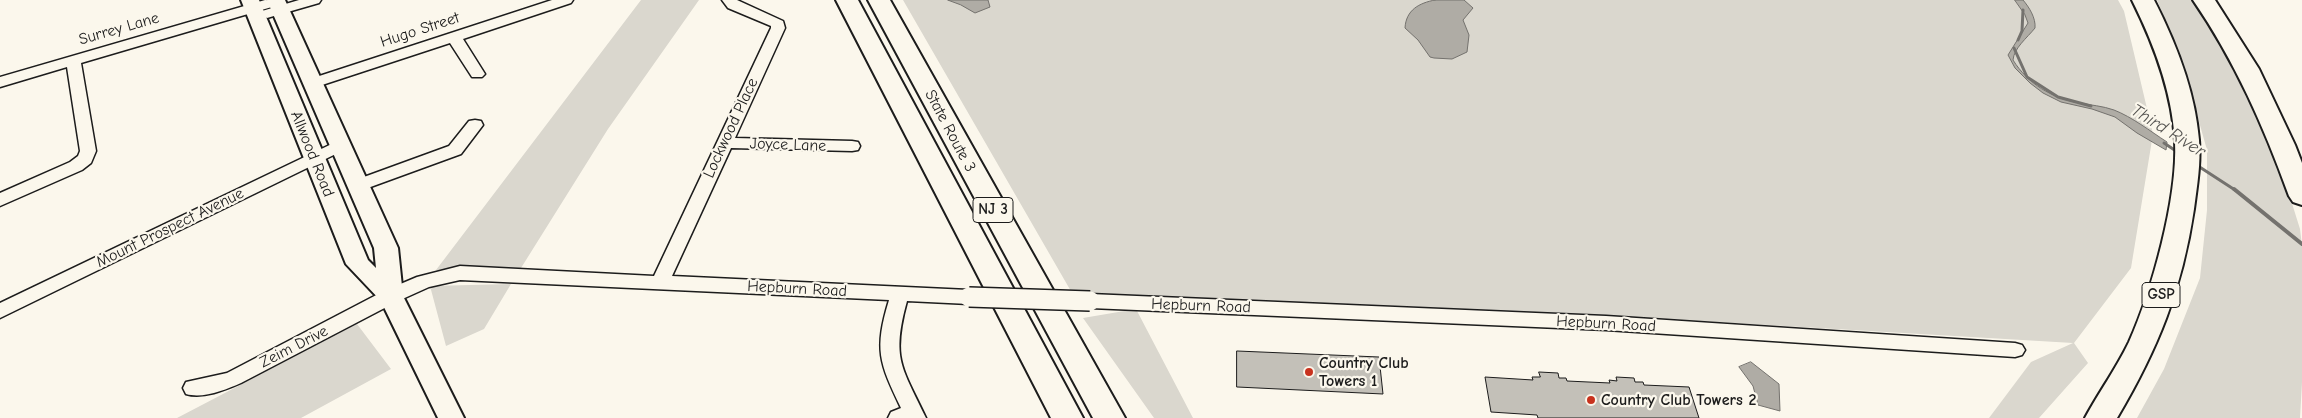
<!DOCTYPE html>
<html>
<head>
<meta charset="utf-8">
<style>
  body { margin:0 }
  canvas { display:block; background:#fbf7ec }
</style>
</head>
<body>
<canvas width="2302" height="418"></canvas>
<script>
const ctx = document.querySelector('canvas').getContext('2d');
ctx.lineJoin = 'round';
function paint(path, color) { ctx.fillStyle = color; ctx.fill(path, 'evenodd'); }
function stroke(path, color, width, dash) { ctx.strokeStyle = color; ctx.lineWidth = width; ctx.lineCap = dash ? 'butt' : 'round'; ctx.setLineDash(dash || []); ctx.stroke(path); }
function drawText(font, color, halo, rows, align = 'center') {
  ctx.font = font + ' "Comic Neue",sans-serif'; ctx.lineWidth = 4.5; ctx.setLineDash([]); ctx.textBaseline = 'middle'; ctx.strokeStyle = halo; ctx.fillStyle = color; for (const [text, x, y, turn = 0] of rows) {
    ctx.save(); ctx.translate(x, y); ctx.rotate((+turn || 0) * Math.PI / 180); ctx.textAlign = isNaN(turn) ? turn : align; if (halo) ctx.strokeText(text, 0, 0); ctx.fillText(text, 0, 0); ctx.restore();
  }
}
const green = new Path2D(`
  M641,0H699L608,129L521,268L436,270Z
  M903,0H2118L2124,11L2153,134L2131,268L2074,343L2088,363L2039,418H1989L2031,362L2073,343L1598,315L1072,293Z
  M2157,0H2194L2207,18L2270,133L2300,229L2302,246V382L2300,418H2137L2164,369L2200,278L2207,210V150L2183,65Z
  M511,284L484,329L446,346L430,286Z
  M1136,309L1193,418H1154L1083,318Z
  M357,324L391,369L301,418H177Z`);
const water = new Path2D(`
  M948,0H988L990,7L975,13L961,5Z
  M1435,0H1464L1473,8L1463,20L1469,35L1467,52L1452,59L1434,58L1430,57L1418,40L1405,28C1406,10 1419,3 1435,0Z
  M2015,0H2023C2029,7 2036,18 2035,28C2027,38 2014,48 2013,60C2028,84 2052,98 2079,103C2090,105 2103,106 2114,110C2132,117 2150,131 2167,142L2166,150L2137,133L2115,117L2092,109L2061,102L2043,93L2030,83L2015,68L2008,55L2028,23L2025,15Z
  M1751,362L1779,384L1780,411L1758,405L1753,386L1739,367Z`);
const streamFar1 = new Path2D(`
  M2018,40L2022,31L2023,10
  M2014,48L2027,77L2058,97L2091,106
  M2164,143L2179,153
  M2195,164L2235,190`);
const stream = new Path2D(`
  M2234,189L2302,244`);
const building = new Path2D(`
  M1237,351L1379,357L1383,394L1237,387Z
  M1539,372L1558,373L1559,378H1566L1567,381L1610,383L1609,380L1617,381L1616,377L1634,378L1635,382H1643L1644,385L1689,387L1699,418H1538L1537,415L1491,412L1485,377L1533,380L1532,377H1540Z`);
const minor = new Path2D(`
  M265,0L284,1L282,4L81,63L96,151L91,163L82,170L0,206V193L70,162L78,156L80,151L67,67L0,87V77Z
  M299,0H321L319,3L267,18L260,14L262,11Z
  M552,0H573L571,3L463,39L485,74L482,77H472L450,43L319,86H307L305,83L307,80Z
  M722,0H737L783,21L785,28L735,138L852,141L858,142L860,146L858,150L852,151L731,148L672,276L969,290L976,292L978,297L976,302L969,304L907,301C891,359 902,367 926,418H888L891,412L901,408C879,362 874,350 889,300L460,280L429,287L398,301L241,383C225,390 203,399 186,394L183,388L186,382L227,373L384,291L417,277L460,266L654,276L771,28V26L728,8Z
  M475,120L481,121L483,125L461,154L365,189L359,191L353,189L350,185L353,181L449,146L469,121Z
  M340,140L346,141L348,145L346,149L0,318V303Z
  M1090,294L1606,316L2015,343L2022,345L2025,350L2022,355L2015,357L1606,330L1090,308L1083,306L1081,301L1083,296Z`);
const major = new Path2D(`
  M241,0H259L368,260L376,268L374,248L267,0H285L398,248L403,296L464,418H438L381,301L346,264Z`);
const highway = new Path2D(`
  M836,0H858L1083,418H1051Z
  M868,0H890L1125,418H1093Z
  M2132,0H2154C2176,43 2195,91 2199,140C2201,163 2197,186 2194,209C2182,289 2158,349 2117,418H2085C2099,392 2116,369 2129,342C2152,291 2178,197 2175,141C2172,91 2154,44 2132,0Z
  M2193,0H2215L2259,69L2295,145L2302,163V205L2293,202L2289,196C2264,127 2235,61 2193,0Z`);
const minorBridge = new Path2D(`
  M969,297L1090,301`);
const markers = [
  [1309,372,5,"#c8321e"],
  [1591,400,5,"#c8321e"]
];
const shields = [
  [993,210,40],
  [2161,295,38]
];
const shieldNames = [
  ["NJ 3",993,210],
  ["GSP",2161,295]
];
const streetNames = [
  ["Surrey Lane",119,29,-16],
  ["Hugo Street",420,30,-18],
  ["Lockwood Place",731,128,-65],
  ["State Route 3",950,131,62],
  ["Joyce Lane",788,145,2],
  ["Allwood Road",312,154,68],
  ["Mount Prospect Avenue",170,228,-26],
  ["Hepburn Road",797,289,3],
  ["Hepburn Road",1201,306,2],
  ["Hepburn Road",1606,324,3],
  ["Zeim Drive",294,347,-27]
];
const poiNames = [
  ["Country Club",1319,363],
  ["Towers 1",1319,381],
  ["Country Club Towers 2",1601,400]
];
const waterNames = [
  ["Third River",2168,131,32]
];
paint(green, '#dad7ce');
paint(water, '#afaca5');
stroke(water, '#74726e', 1);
stroke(streamFar1, '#74726e', 3);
stroke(stream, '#74726e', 4);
paint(building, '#c3c0b8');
stroke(building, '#1c1c1c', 1);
stroke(minor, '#1c1c1c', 3);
stroke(major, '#1c1c1c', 4);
stroke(highway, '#1c1c1c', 4);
paint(minor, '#fbf7ec');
paint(major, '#fbf7ec');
paint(highway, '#fbf7ec');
stroke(minorBridge, '#1c1c1c', 22, []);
stroke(minorBridge, '#fbf7ec', 19);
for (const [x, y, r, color] of markers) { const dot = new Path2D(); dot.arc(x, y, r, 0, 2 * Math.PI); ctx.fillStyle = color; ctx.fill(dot); stroke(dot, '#fbf7ec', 2); }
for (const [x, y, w] of shields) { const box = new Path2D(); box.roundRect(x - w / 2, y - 12.5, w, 25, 4); ctx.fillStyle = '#fbf7ec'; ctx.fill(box); stroke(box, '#1c1c1c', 1); }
drawText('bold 15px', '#1c1c1c', null, shieldNames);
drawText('16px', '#1c1c1c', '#fbf7ec', streetNames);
drawText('bold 16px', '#1c1c1c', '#fbf7ec', poiNames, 'left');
drawText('italic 18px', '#575653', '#fbf7ec', waterNames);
</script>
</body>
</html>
